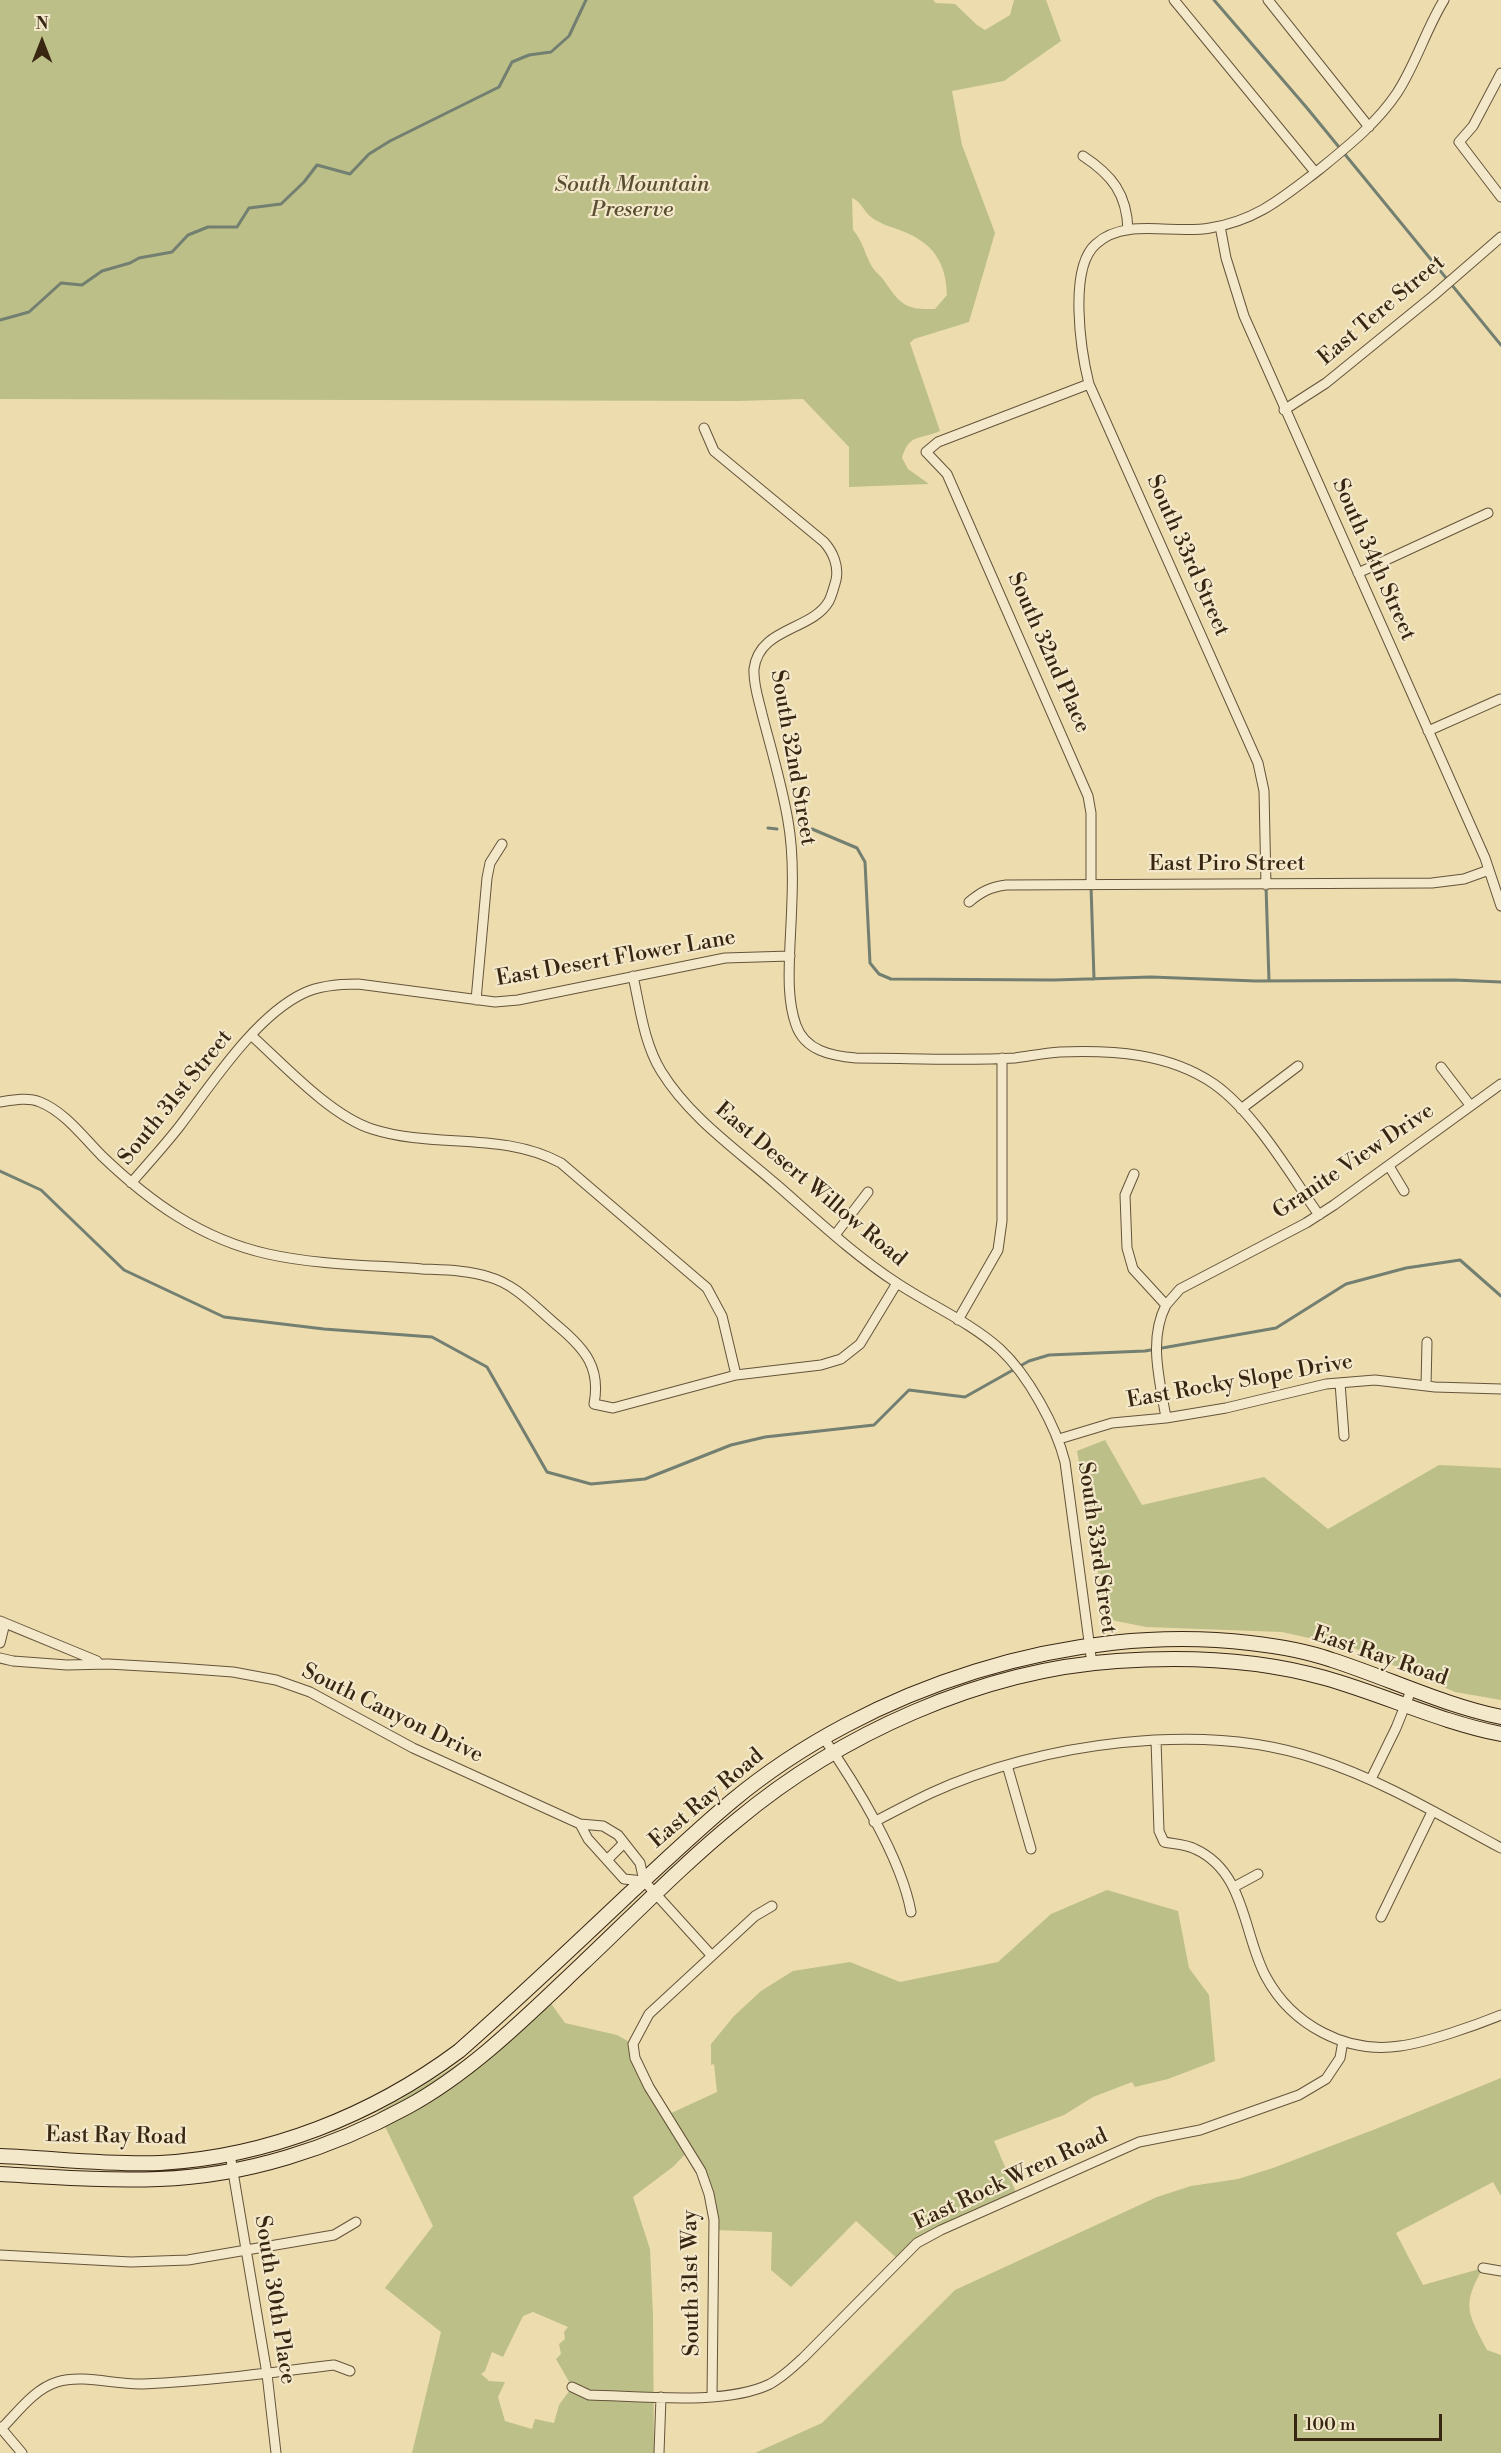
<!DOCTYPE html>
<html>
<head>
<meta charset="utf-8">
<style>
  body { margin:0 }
  #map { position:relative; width:1501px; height:2453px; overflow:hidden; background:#eddcae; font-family:"Libre Bodoni",serif }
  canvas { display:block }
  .north { position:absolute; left:12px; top:12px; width:60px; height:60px; -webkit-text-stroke:4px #f3e8ca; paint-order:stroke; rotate:0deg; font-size:16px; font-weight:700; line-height:24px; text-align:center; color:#382613 }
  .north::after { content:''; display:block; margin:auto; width:21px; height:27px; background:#382613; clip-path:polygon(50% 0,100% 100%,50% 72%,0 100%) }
  .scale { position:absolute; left:1294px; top:2414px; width:148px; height:27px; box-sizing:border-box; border:3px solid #382613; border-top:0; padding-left:8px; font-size:18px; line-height:21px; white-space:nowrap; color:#382613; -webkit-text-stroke:4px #f3e8ca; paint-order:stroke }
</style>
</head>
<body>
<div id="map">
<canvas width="1501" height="2453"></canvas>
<div class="north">N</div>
<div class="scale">100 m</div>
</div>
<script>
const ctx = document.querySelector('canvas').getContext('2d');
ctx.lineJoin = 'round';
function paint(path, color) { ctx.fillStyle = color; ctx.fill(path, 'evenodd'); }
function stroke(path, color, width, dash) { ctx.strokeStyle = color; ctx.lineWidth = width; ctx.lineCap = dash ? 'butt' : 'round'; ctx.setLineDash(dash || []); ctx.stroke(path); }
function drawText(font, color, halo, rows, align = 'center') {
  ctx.font = font + ' "Libre Bodoni",serif'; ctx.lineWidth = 4.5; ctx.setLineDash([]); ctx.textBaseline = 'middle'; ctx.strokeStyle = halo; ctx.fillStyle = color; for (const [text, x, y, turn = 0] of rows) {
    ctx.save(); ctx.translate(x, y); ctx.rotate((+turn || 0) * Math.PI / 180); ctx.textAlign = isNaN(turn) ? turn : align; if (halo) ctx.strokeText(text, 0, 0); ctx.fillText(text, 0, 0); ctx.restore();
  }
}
const green = new Path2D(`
  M0,0H933L936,3L955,4L977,25L985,30L1010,15L1014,0H1046L1061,41L1004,81L952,91L962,145L995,233L969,322L914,339L910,343L940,431C920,440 909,433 902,458L908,469L929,484L849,487V447L803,399L737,401L0,399ZM852,198C861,201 864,212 871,217C880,224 892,227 902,231C933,243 946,262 947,295L935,309C906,310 901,305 885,282C881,275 873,271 870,263C864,251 862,240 853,230Z
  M1105,1440L1142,1505L1264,1477L1328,1529L1439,1465L1501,1468V1700L1455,1692L1354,1648L1282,1632L1146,1627L1106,1619L1077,1451Z
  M1107,1890L1178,1911L1189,1968L1209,1995L1215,2061L1168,2079L1135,2087L1132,2082L1093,2097L1064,2115L994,2141L1018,2197L941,2230L900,2261L856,2221L791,2287L771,2270L772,2232L714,2230L709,2194L688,2151L674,2166L633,2197L650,2249L653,2316L654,2453H412L441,2332L385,2288L433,2226L378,2112C438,2080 493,2039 550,2002L565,2023L617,2035L633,2044L667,2115L717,2092L714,2064L711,2065V2044L734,2016L761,1991L793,1971L850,1962L900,1982L998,1962L1051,1914ZM533,2312L568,2327L564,2332L565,2339L559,2344L561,2354L556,2359L572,2387L559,2405L554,2423L535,2419L532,2429L505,2421L498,2397L505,2382L489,2381L481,2374L485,2371L492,2352L503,2357L523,2316Z
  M1501,2078V2196L1493,2182L1396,2233L1423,2285L1483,2268C1461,2306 1468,2313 1487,2350L1501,2355V2453H755L822,2423L955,2290L1157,2197L1191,2186L1238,2179L1273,2168L1373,2130Z`);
const stream = new Path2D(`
  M1214,0L1307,108L1501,345
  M0,320L29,312L61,283L82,285L102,271L130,263L139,258L172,252L188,235L208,227H237L249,208L281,204L304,182L317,165L350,174L369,154L390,141L499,87L512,62L529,55L551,52L569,36L586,0
  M768,828L777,829
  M812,829L857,848L865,862L870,963L879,974L891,979L1054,980L1151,977L1256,981L1454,980L1501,982
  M1091,886L1094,979
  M1266,886L1269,981
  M0,1171L41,1190L124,1270L224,1317L324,1329L432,1337L487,1367L547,1472L591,1484L645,1479L731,1445L765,1437L874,1425L909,1390L965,1397L1029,1361L1049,1355L1145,1351L1276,1328L1346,1284L1406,1268L1460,1260L1501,1296`);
const minor = new Path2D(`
  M1174,0L1315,172
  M1268,0L1369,127
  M1501,73L1473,126L1459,142L1501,197
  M1083,156C1112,175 1127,194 1128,230
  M1220,226L1226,258L1244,316L1485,858L1501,906
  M1089,384L938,442L926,452L947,474L1088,796L1091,813V884
  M1284,410L1326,383L1433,296L1501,237
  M704,428L714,451L824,542C833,552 839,566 836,580C834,587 832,595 829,601C812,631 759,627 754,669C753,684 759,701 762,714C771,749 782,785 788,821C795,860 792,904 790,944C789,970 787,1000 796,1025C805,1051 832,1056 856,1058C908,1058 962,1061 1015,1058C1030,1056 1045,1053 1060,1052C1113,1050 1169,1053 1214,1084C1255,1113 1290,1174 1319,1215
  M1358,573L1488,513
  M1428,731L1500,699
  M1266,885L1264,791L1258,763L1089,384C1081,352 1068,268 1096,244C1125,217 1174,235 1210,228C1258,220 1283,197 1320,169C1348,146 1377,123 1397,93C1416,64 1426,29 1444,0
  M969,902C981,892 990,887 1006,885L1432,883L1464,879L1489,870
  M633,976C640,1008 644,1043 661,1071C690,1118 737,1150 777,1185C816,1219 854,1255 897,1283C930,1305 970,1322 1000,1349C1028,1375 1056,1426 1065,1462L1092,1664
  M476,1000L487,878L490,863L502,844
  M252,1036C284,1065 331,1116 372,1129C434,1149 502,1131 561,1163L707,1288L722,1316L736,1375
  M1441,1067L1470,1105
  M0,1102C13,1100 28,1097 40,1102C65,1112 84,1138 102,1156C150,1202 201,1239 268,1254C317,1265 371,1265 422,1269C444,1270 468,1270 489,1277C516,1284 538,1310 559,1327C585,1349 601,1368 594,1404L613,1408L736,1375L821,1365L841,1359L860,1344L897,1283
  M1241,1109L1298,1066
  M1389,1166L1404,1191
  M1134,1174L1125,1195L1127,1248L1133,1269L1166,1305C1148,1340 1160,1381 1166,1418
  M131,1183C147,1165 164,1146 179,1127C211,1085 255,1016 304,993C321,985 340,984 358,984L495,1002L518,1000L725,958L790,956
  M835,1235L868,1192
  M1166,1305L1180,1289L1306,1223L1334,1205L1501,1084
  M958,1320L998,1250L1002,1221V1058
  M1340,1383L1344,1436
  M1426,1386L1427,1342
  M1059,1439L1112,1423L1166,1418L1226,1408L1326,1384L1375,1380L1435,1387L1501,1389
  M0,1621L97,1661
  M0,1643L5,1623
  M0,1658L13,1661L67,1665L108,1664L178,1668L233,1672L276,1680L310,1692L413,1748L580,1824L603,1826L618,1835L640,1863L644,1881L712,1956
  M823,1737C855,1783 901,1857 911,1912
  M1156,1740L1159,1831L1164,1842C1174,1844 1186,1844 1195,1849C1246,1872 1243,1935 1266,1977C1292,2025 1346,2054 1400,2046C1428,2042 1474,2026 1501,2015
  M1007,1765L1031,1849
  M1371,1779L1396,1728L1412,1688
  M874,1822C893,1812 912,1802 931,1793C1039,1743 1203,1720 1317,1759C1382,1780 1441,1816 1501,1848
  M580,1824L588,1839L624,1879L644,1881
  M607,1860L624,1843
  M1234,1887L1258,1874
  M1381,1917L1432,1812
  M230,2154L267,2374L276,2453
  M0,2255L131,2262L188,2260L334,2235L356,2222
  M1483,2268L1501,2271
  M572,2387L589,2395C640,2396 725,2406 770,2384C783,2377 792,2368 803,2358L917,2243L941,2230L1139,2142L1200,2130L1299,2095L1326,2079L1340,2058L1343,2041
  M712,2397L714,2220L709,2194L701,2171L649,2087L635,2058L633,2044L649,2014L755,1916L772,1906
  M0,2427L22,2453
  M1,2429C17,2413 34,2389 57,2382C83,2374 116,2385 143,2384C207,2381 270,2373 334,2365L350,2371
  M659,2453L661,2397`);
const secondary = new Path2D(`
  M0,2156C53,2158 107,2165 160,2163C268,2157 373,2115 459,2051C517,2000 574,1946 630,1893C664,1862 697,1830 732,1801C869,1687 1072,1622 1250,1643C1277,1646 1306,1651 1332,1660C1388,1678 1443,1705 1501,1717
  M0,2174C53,2177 107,2181 159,2179C246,2176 332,2148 407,2107C473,2071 528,2015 582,1964C633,1916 682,1865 736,1821C840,1734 981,1670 1117,1661C1187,1656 1258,1659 1325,1678C1385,1695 1440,1722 1501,1734`);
const parkNames = [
  ["South Mountain",632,186],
  ["Preserve",632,211]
];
const streetNames = [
  ["East Tere Street",1382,311,-40],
  ["South 33rd Street",1187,556,66],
  ["South 34th Street",1373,560,66],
  ["South 32nd Place",1048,653,66],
  ["South 32nd Street",792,758,80],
  ["East Piro Street",1227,865],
  ["East Desert Flower Lane",616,959,-10],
  ["South 31st Street",176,1098,-51],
  ["Granite View Drive",1354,1162,-34],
  ["East Desert Willow Road",810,1185,40],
  ["East Rocky Slope Drive",1240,1382,-10],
  ["South 33rd Street",1096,1548,82],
  ["East Ray Road",1380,1657,19],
  ["South Canyon Drive",392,1714,26],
  ["East Ray Road",707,1799,-40],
  ["East Ray Road",116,2137,1],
  ["East Rock Wren Road",1011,2180,-25],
  ["South 31st Way",692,2283,-91],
  ["South 30th Place",274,2300,81]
];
paint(green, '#bcbf88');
stroke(stream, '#727f71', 3);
stroke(minor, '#65543a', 11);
stroke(secondary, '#382613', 16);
stroke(minor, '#f3e8ca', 9);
stroke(secondary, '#f3e8ca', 14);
drawText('italic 22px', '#594c30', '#f3e8ca', parkNames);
drawText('22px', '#382613', '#f3e8ca', streetNames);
</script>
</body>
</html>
